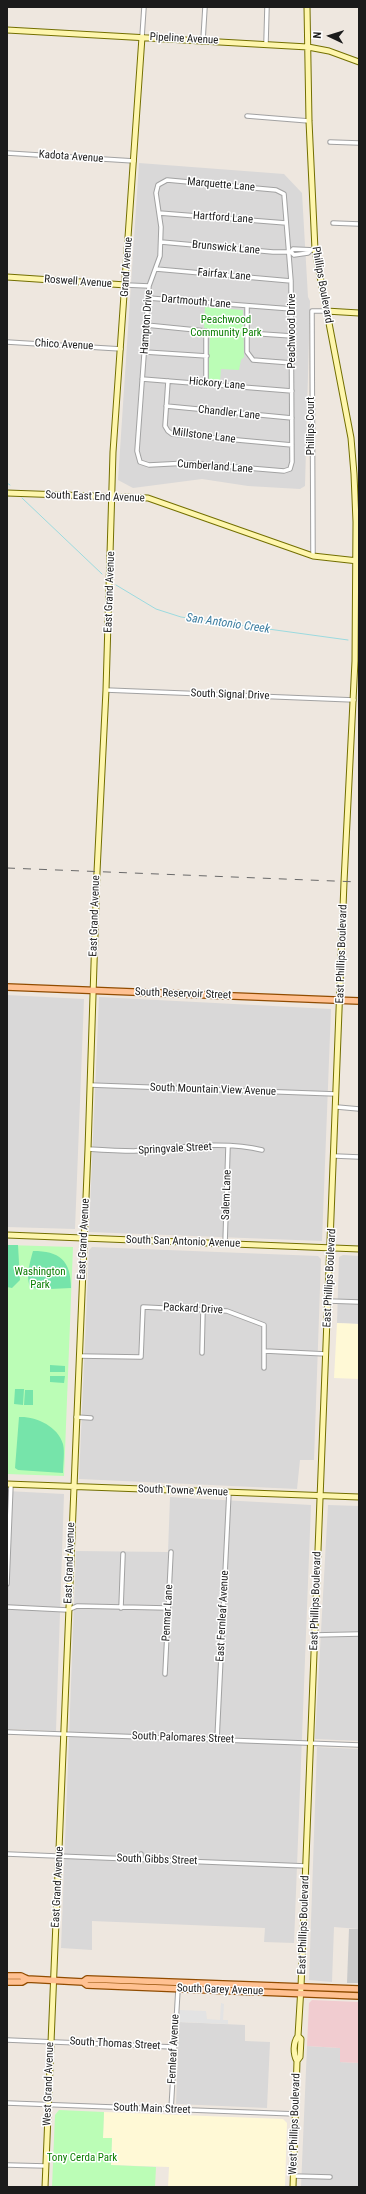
<!DOCTYPE html>
<html>
<head>
<meta charset="utf-8">
<style>
  body { margin:0 }
  #map { position:relative; width:366px; height:2194px; overflow:hidden; background:#eee7df; font-family:"Roboto Condensed",sans-serif }
  canvas { display:block }
  .frame { position:absolute; inset:0; border:8px solid #1b1b1b; pointer-events:none }
  .north { position:absolute; left:310px; top:16px; width:40px; height:40px; -webkit-text-stroke:3px #fff; paint-order:stroke; rotate:274deg; font-size:11px; font-weight:700; line-height:16px; text-align:center; color:#1b1b1b }
  .north::after { content:''; display:block; margin:auto; width:14px; height:18px; background:#1b1b1b; clip-path:polygon(50% 0,100% 100%,50% 72%,0 100%) }
</style>
</head>
<body>
<div id="map">
<canvas width="366" height="2194"></canvas>
<div class="frame"></div>
<div class="north">N</div>
</div>
<script>
const ctx = document.querySelector('canvas').getContext('2d');
ctx.lineJoin = 'round';
function paint(path, color) { ctx.fillStyle = color; ctx.fill(path, 'evenodd'); }
function stroke(path, color, width, dash) { ctx.strokeStyle = color; ctx.lineWidth = width; ctx.lineCap = dash ? 'butt' : 'round'; ctx.setLineDash(dash || []); ctx.stroke(path); }
function drawText(font, color, halo, rows, align = 'center') {
  ctx.font = font + ' "Roboto Condensed",sans-serif'; ctx.lineWidth = 3; ctx.setLineDash([]); ctx.textBaseline = 'middle'; ctx.strokeStyle = halo; ctx.fillStyle = color; for (const [text, x, y, turn = 0] of rows) {
    ctx.save(); ctx.translate(x, y); ctx.rotate((+turn || 0) * Math.PI / 180); ctx.textAlign = isNaN(turn) ? turn : align; if (halo) ctx.strokeText(text, 0, 0); ctx.fillText(text, 0, 0); ctx.restore();
  }
}
const residential = new Path2D(`
  M139,163L284,174L302,193L308,297L310,301L305,486L300,489L248,486L202,479L133,488L118,480Z
  M7,995L84,999L75,1229L7,1227Z
  M99,997L331,1009L322,1241L89,1232Z
  M92,1247L318,1256L321,1259L314,1460H300L297,1489L79,1479L89,1250Z
  M343,1255L359,1256V1324L337,1323L339,1257Z
  M7,1491L64,1494L56,1731L7,1729Z
  M170,1497L311,1505L294,1943L264,1942L265,1928L92,1921V1950L61,1948L76,1551L168,1552Z
  M328,1505L359,1506V1741L315,1739Z
  M317,1747L359,1749V1929L334,1927L332,1982L309,1980Z
  M179,2022L245,2025V2041L270,2042L267,2108L176,2104Z
  M307,2046L340,2048V2062L359,2063V2187H301Z`);
const commercial = new Path2D(`
  M312,2000L359,2002V2063L340,2062V2048L307,2046L309,2003Z`);
const education = new Path2D(`
  M337,1323L359,1324V1379L334,1378Z
  M104,2112L283,2119L287,2123L285,2187H168L169,2167L111,2165L112,2138H103Z`);
const religious = new Path2D(`
  M349,1929H359V1983H347Z`);
const park = new Path2D(`
  M205,307L243,310L244,357L241,360L239,370L221,369L220,381H208L210,334L204,328Z
  M7,1245L73,1247L64,1476L7,1474Z
  M59,2110L104,2112L103,2138H112L111,2165L156,2167L155,2187H52L55,2115Z`);
const pitch = new Path2D(`
  M7,1245H18L20,1280L12,1288L7,1287Z
  M33,1251C59,1251 71,1260 71,1288L50,1289L31,1288C25,1278 30,1262 33,1251Z
  M50,1365L65,1366V1372H50Z
  M50,1376H65L64,1383L50,1382Z
  M15,1389H24L23,1405L14,1404Z
  M25,1390H33V1405H24Z
  M19,1417C35,1416 58,1426 63,1444C65,1452 63,1464 63,1473L18,1470L15,1468Z`);
const parking = new Path2D(`
  M221,2003L224,2004L223,2020H228V2024L179,2022L180,2010L206,2011L207,2019L220,2020Z`);
const stream = new Path2D(`
  M7,483L10,485
  M22,498L102,574
  M116,585L156,609L181,617L348,640
  M358,641L359,642`);
const street = new Path2D(`
  M142,37L144,7
  M203,40L205,7
  M266,43L267,7
  M247,116L309,121
  M330,142L359,143
  M7,153L134,161
  M167,180L276,190L284,194L291,281L292,462L290,469L284,471L188,463L149,465L140,462L137,451L149,286L160,256L161,227L156,193L158,185Z
  M159,213L286,223
  M333,223L359,224
  M161,242L273,252H291L293,249L315,250
  M291,252L294,255L308,253L311,250
  M156,269L291,281
  M126,285L149,286
  M148,298L292,309
  M247,307V352L253,360L292,363
  M146,325L206,331V383
  M247,333L292,336
  M7,342L121,349
  M145,352L207,356
  M142,379L292,391
  M168,381L165,426L168,431L172,434L292,445
  M166,406L292,418
  M313,556L312,311H326
  M106,690L354,700
  M90,1085L336,1094
  M337,1107L359,1109
  M88,1149C103,1150 118,1151 134,1151C172,1148 225,1140 262,1150
  M335,1156L359,1157
  M225,1244L228,1147
  M328,1301L359,1302
  M265,1351L326,1354
  M202,1353L203,1310
  M79,1356L141,1357L143,1307L227,1311L264,1325V1368
  M76,1417L91,1418
  M7,1584L11,1484
  M7,1607L68,1610L77,1606L167,1608
  M121,1608L123,1554
  M315,1635L359,1634
  M165,1674L171,1552
  M7,1732L359,1745
  M217,1739L229,1492
  M7,1854L306,1866
  M141,1854V1860
  M7,2040L174,2047
  M7,2103L296,2114
  M171,2110L178,1989
  M7,2165L46,2166
  M293,2176L330,2177`);
const secondary = new Path2D(`
  M7,30L308,47L329,51L359,62
  M7,277L126,285
  M326,311L359,313
  M7,493L148,498L313,556L358,561
  M7,1235L359,1249
  M7,1484L359,1497
  M297,2061C293,2054 293,2043 298,2036L301,1987L344,882L355,661L356,522L354,474L351,438L315,250L309,121L307,7
  M45,2187L88,1149L97,872L106,690L113,452L142,37
  M293,2187L297,2061L300,2057L301,2039L298,2036`);
const primary = new Path2D(`
  M7,987L359,1001
  M7,1976H21L27,1979L83,1982L87,1985L359,1996
  M7,1982H22L27,1979
  M83,1982L87,1979L359,1989`);
const rail = new Path2D(`
  M7,868L359,882`);
const streetNames = [
  ["Pipeline Avenue",184,39,3],
  ["Kadota Avenue",71,157,4],
  ["Marquette Lane",221,185,5],
  ["Hartford Lane",223,218,4],
  ["Brunswick Lane",226,248,5],
  ["Grand Avenue",127,267,-86],
  ["Fairfax Lane",224,275,5],
  ["Roswell Avenue",78,282,4],
  ["Phillips Boulevard",322,285,80],
  ["Dartmouth Lane",196,302,5],
  ["Hampton Drive",147,322,-86],
  ["Peachwood Drive",292,331,-90],
  ["Chico Avenue",64,345,3],
  ["Hickory Lane",217,384,5],
  ["Chandler Lane",229,413,6],
  ["Phillips Court",311,426,-90],
  ["Millstone Lane",204,436,7],
  ["Cumberland Lane",215,467,4],
  ["South East End Avenue",95,497,2],
  ["East Grand Avenue",110,592,-88],
  ["South Signal Drive",230,695,2],
  ["East Grand Avenue",95,916,-88],
  ["East Phillips Boulevard",342,954,-88],
  ["South Reservoir Street",183,994,2],
  ["South Mountain View Avenue",213,1090,2],
  ["Springvale Street",175,1149,-3],
  ["Salem Lane",227,1195,-88],
  ["East Grand Avenue",84,1239,-87],
  ["South San Antonio Avenue",183,1242,2],
  ["East Phillips Boulevard",330,1278,-87],
  ["Packard Drive",193,1309,3],
  ["South Towne Avenue",183,1491,2],
  ["East Grand Avenue",70,1563,-88],
  ["East Phillips Boulevard",316,1601,-88],
  ["Penmar Lane",168,1613,-87],
  ["East Fernleaf Avenue",223,1616,-87],
  ["South Palomares Street",183,1738,2],
  ["South Gibbs Street",157,1860,2],
  ["East Grand Avenue",58,1887,-87],
  ["East Phillips Boulevard",304,1925,-88],
  ["South Garey Avenue",220,1990,2],
  ["South Thomas Street",115,2044,3],
  ["Fernleaf Avenue",174,2049,-87],
  ["West Grand Avenue",49,2084,-88],
  ["South Main Street",152,2109,2],
  ["West Phillips Boulevard",295,2124,-88]
];
const parkNames = [
  ["Peachwood",226,320],
  ["Community Park",226,333],
  ["Washington",40,1272],
  ["Park",40,1285],
  ["Tony Cerda Park",82,2158]
];
const waterNames = [
  ["San Antonio Creek",228,624,8]
];
paint(residential, '#d9d8d8');
paint(commercial, '#f1ccd0');
paint(education, '#fff9d6');
paint(religious, '#c9c9c9');
paint(park, '#bbfdb6');
paint(pitch, '#76e4aa');
paint(parking, '#e3e3e3');
stroke(stream, '#9bdadf', 1);
stroke(street, '#a2a2a2', 5.5);
stroke(secondary, '#736f00', 7);
stroke(primary, '#914c00', 8);
stroke(street, '#fff', 3.5);
stroke(secondary, '#fef6ad', 5);
stroke(primary, '#ffc192', 5.5);
stroke(rail, '#696969', 1, [8, 8]);
drawText('11px', '#1b1b1b', '#fff', streetNames);
drawText('11px', '#0b7e03', '#fff', parkNames);
drawText('italic 12px', '#3c7da0', '#fff', waterNames);
</script>
</body>
</html>
